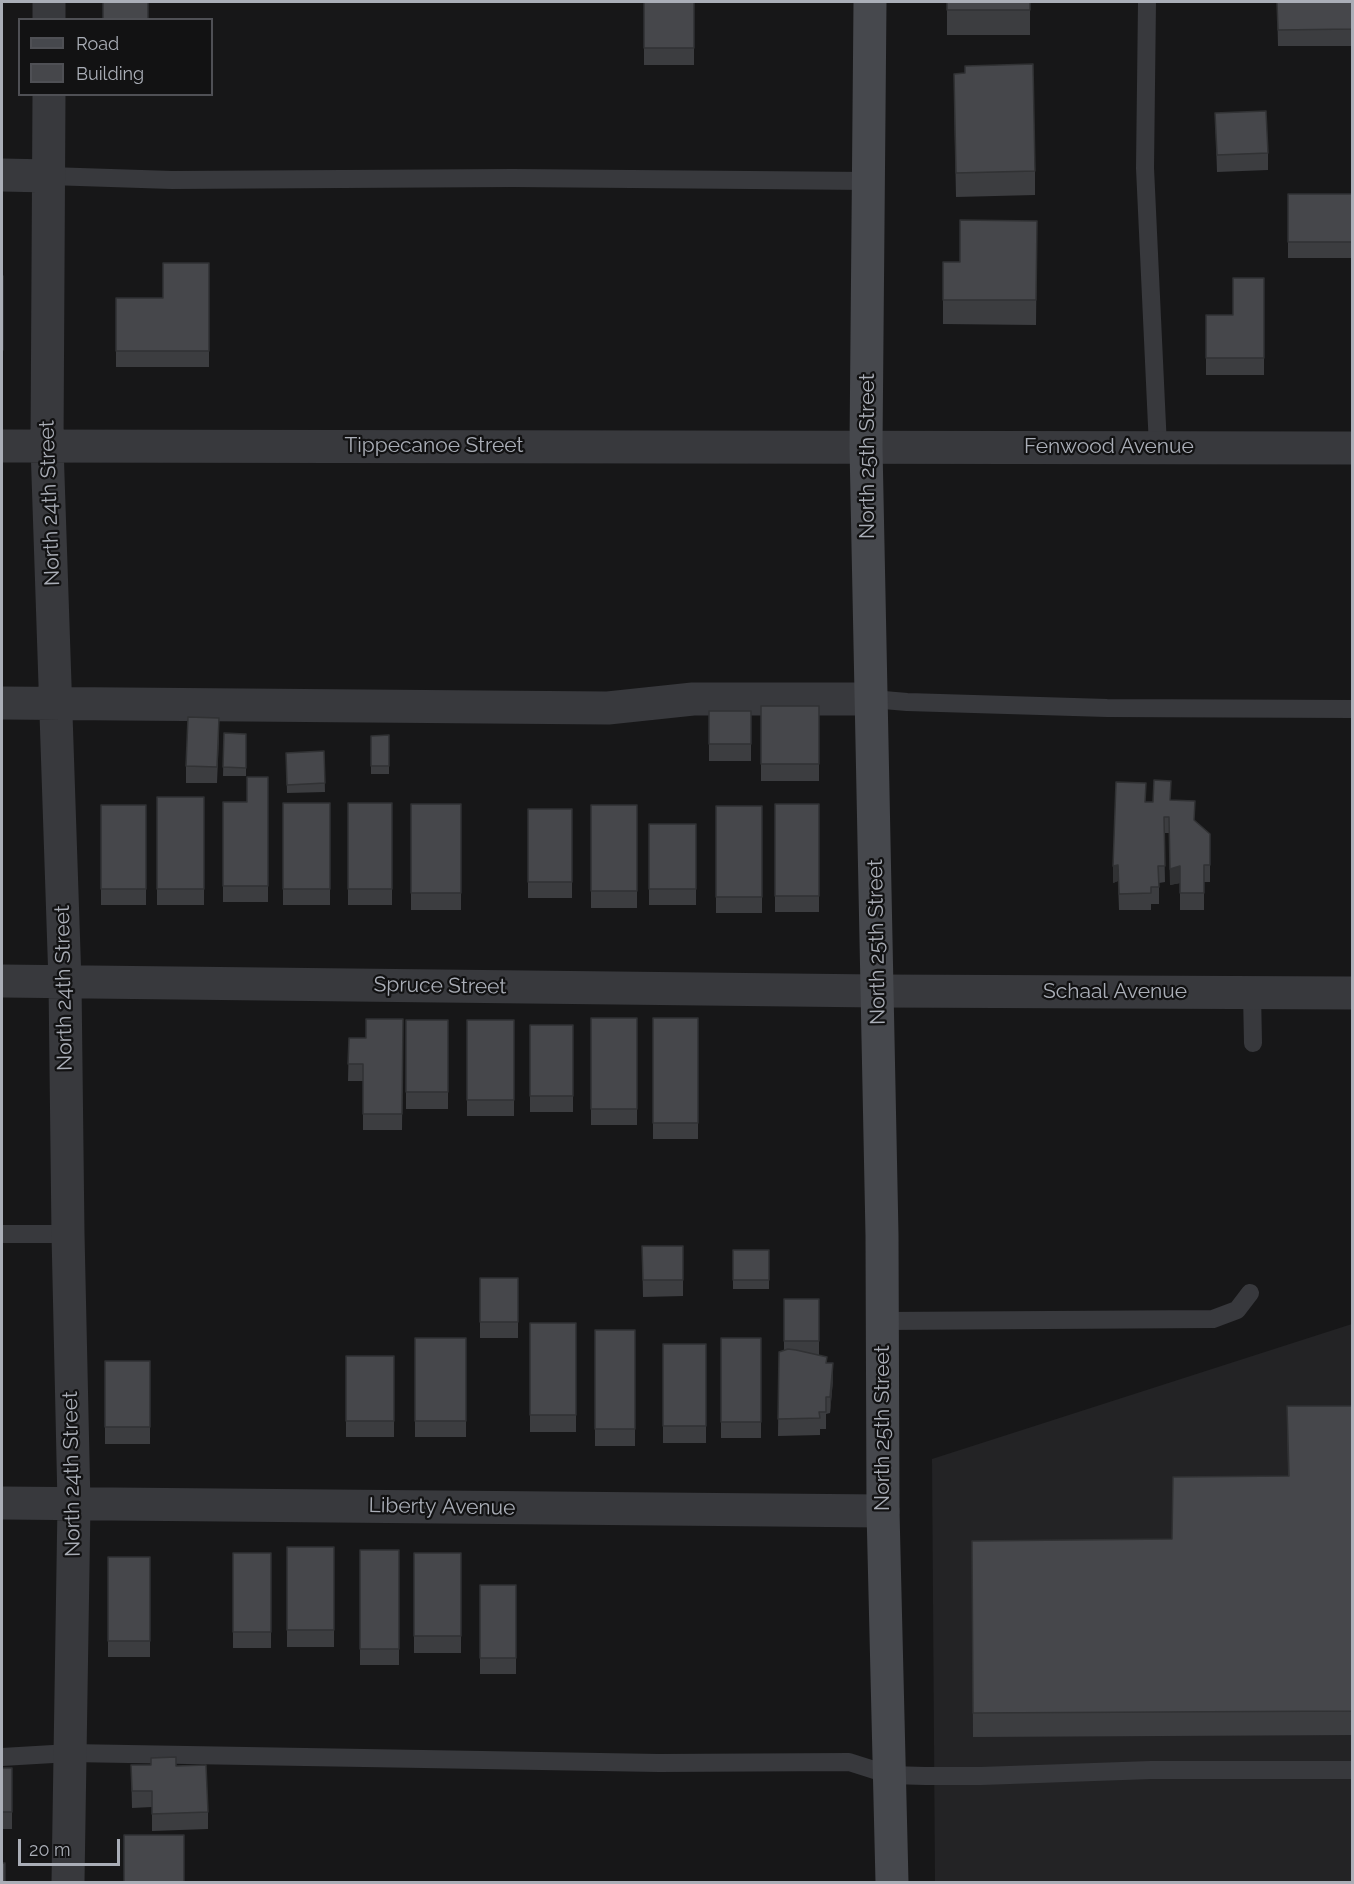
<!DOCTYPE html>
<html>
<head>
<meta charset="utf-8">
<style>
  body { margin:0 }
  #map { position:relative; width:1354px; height:1884px; overflow:hidden; background:#171718; font-family:Raleway,sans-serif }
  canvas { display:block }
  .frame { position:absolute; inset:0; border:3px solid #aaaeb7; pointer-events:none }
  .legend { position:absolute; left:18px; top:18px; width:195px; height:78px; box-sizing:border-box; background:#121213; border:2px solid #4f5055; margin:0; padding:8px 10px; list-style:none; font-size:18px; color:#aaaeb7 }
  .legend li { display:flex; align-items:center; gap:12px; height:30px }
  .legend b { width:30px; border:2px solid #4f5055 }
  .scale { position:absolute; left:18px; top:1839px; width:102px; height:27px; box-sizing:border-box; border:3px solid #aaaeb7; border-top:0; padding-left:8px; font-size:18px; line-height:21px; white-space:nowrap; color:#aaaeb7; -webkit-text-stroke:4px #121213; paint-order:stroke }
</style>
</head>
<body>
<div id="map">
<canvas width="1354" height="1884"></canvas>
<div class="frame"></div>
<ul class="legend">
<li><b style="height:8px;background:#46484d"></b>Road</li>
<li><b style="height:16px;background:#46474b"></b>Building</li>
</ul>
<div class="scale">20 m</div>
</div>
<script>
const ctx = document.querySelector('canvas').getContext('2d');
ctx.lineJoin = 'round';
function paint(path, color) { ctx.fillStyle = color; ctx.fill(path, 'evenodd'); }
function stroke(path, color, width, dash) { ctx.strokeStyle = color; ctx.lineWidth = width; ctx.lineCap = dash ? 'butt' : 'round'; ctx.setLineDash(dash || []); ctx.stroke(path); }
function drawText(font, color, halo, rows, align = 'center') {
  ctx.font = font + ' Raleway,sans-serif'; ctx.lineWidth = 4.5; ctx.setLineDash([]); ctx.textBaseline = 'middle'; ctx.strokeStyle = halo; ctx.fillStyle = color; for (const [text, x, y, turn = 0] of rows) {
    ctx.save(); ctx.translate(x, y); ctx.rotate((+turn || 0) * Math.PI / 180); ctx.textAlign = isNaN(turn) ? turn : align; if (halo) ctx.strokeText(text, 0, 0); ctx.fillText(text, 0, 0); ctx.restore();
  }
}
const built = new Path2D(`
  M1352,1324V1882H935L932,1459Z`);
const lane = new Path2D(`
  M1147,2L1145,168L1158,447
  M49,176L172,180L513,178L869,181
  M872,699L907,702L1107,708L1352,709
  M1252,993L1253,1043
  M2,1234H68
  M883,1321L1213,1319L1237,1310L1250,1293
  M2,1757L70,1753L659,1763L849,1762L890,1775L925,1776H981L1151,1770H1352`);
const street = new Path2D(`
  M49,20V2
  M49,94L47,446L65,982L68,1234L74,1504L68,1882
  M2,175L49,176
  M2,446L1352,448
  M2,703L608,708L693,699H872
  M2,981L878,991L1352,993
  M2,1503L883,1511`);
const secondary = new Path2D(`
  M870,2L866,447L882,1235L883,1511L892,1882`);
const wall = new Path2D(`
  M644,2H694V65H644Z
  M947,2H1030V35H947Z
  M1277,2H1353V46H1278Z
  M954,98L1035,171V195L956,197Z
  M1215,113L1268,153V170L1217,172Z
  M1288,194H1353V258H1288Z
  M1037,221L1036,325L943,324V262H960Z
  M209,263V367H116V298H163Z
  M2,276H3V366H2Z
  M1264,278V375H1206V315H1233Z
  M761,706H819V781H761Z
  M709,711H751V761H709Z
  M224,733L246,734V776H223Z
  M219,735L217,783H186V766Z
  M389,735V774H371V736Z
  M324,751L325,792L287,793L286,753Z
  M268,777V902H223V802H247Z
  M157,797H204V905H157Z
  M1170,800L1210,834V882H1204V910H1180V883L1170,885L1169,833H1164L1165,882L1159,883V904H1151V910H1119L1118,881L1113,883L1153,802Z
  M283,803H330V905H283Z
  M348,803H392V905H348Z
  M411,804H461V910H411Z
  M775,804H819V912H775Z
  M101,805H146V905H101Z
  M591,805H637V908H591Z
  M716,806H762V913H716Z
  M528,809H572V898H528Z
  M649,824H696V905H649Z
  M591,1018H637V1125H591Z
  M653,1018H698V1139H653Z
  M403,1019L402,1130H363V1081H348L349,1038H366Z
  M406,1020H448V1109H406Z
  M467,1020H514V1116H467Z
  M530,1025H573V1112H530Z
  M642,1246H683V1296L643,1297Z
  M733,1250H769V1289H733Z
  M480,1278H518V1338H480Z
  M784,1299H819V1355L827,1363L833,1380L830,1413L826,1414V1429H820V1435L778,1436L779,1352L784,1351Z
  M530,1323H576V1432H530Z
  M595,1330H635V1446H595Z
  M415,1338H466V1437H415Z
  M721,1338H761V1438H721Z
  M663,1344H706V1443H663Z
  M346,1356H394V1437H346Z
  M105,1361H150V1444H105Z
  M1287,1406H1353V1735L973,1737L972,1541L1172,1539L1288,1476Z
  M287,1547H334V1647H287Z
  M360,1550H399V1665H360Z
  M233,1553H271V1648H233Z
  M414,1553H461V1653H414Z
  M108,1557H150V1657H108Z
  M480,1585H516V1674H480Z
  M131,1765L176,1766L208,1812V1829L152,1831V1807L132,1808Z
  M2,1768H12V1829H2Z`);
const shadedWall = new Path2D(`
  M1118,865V881L1113,883V866Z
  M1180,866V883L1170,885V869Z
  M833,1363V1380L830,1413V1397Z`);
const building = new Path2D(`
  M103,2H148V20H103Z
  M644,2H694V48H644Z
  M947,2H1030V10H947Z
  M1277,2H1353V29L1278,30Z
  M1033,64L1035,171L956,173L954,74L965,73V66Z
  M1266,111L1268,153L1217,155L1215,113Z
  M1288,194H1353V242H1288Z
  M960,220L1037,221L1036,300H943V262H960Z
  M163,263H209V351H116V298H163Z
  M2,276H3V350H2Z
  M1233,278H1264V358H1206V315H1233Z
  M761,706H819V764H761Z
  M709,711H751V744H709Z
  M188,717L219,718L217,767L186,766Z
  M224,733L246,734V768L223,767Z
  M389,735V766H371V736Z
  M324,751L325,783L287,785L286,753Z
  M247,777H268V886H223V802H247Z
  M1154,780L1171,781L1170,800L1195,801L1194,820L1210,834V865H1204V893H1180V866L1170,869L1169,817H1164L1165,866H1158L1159,887H1151V893L1119,894L1118,865L1113,866L1116,782L1146,783L1145,802H1153Z
  M157,797H204V889H157Z
  M283,803H330V889H283Z
  M348,803H392V889H348Z
  M411,804H461V893H411Z
  M775,804H819V896H775Z
  M101,805H146V889H101Z
  M591,805H637V891H591Z
  M716,806H762V897H716Z
  M528,809H572V882H528Z
  M649,824H696V889H649Z
  M591,1018H637V1109H591Z
  M653,1018H698V1123H653Z
  M366,1019H403L402,1114H363V1064H348L349,1038H366Z
  M406,1020H448V1092H406Z
  M467,1020H514V1100H467Z
  M530,1025H573V1096H530Z
  M642,1246H683V1280H643Z
  M733,1250H769V1280H733Z
  M480,1278H518V1322H480Z
  M784,1299H819V1341H784Z
  M530,1323H576V1415H530Z
  M595,1330H635V1429H595Z
  M415,1338H466V1421H415Z
  M721,1338H761V1422H721Z
  M663,1344H706V1426H663Z
  M788,1349L796,1350L827,1357L826,1363H833L830,1397H826V1412H819L820,1418L778,1419L779,1352Z
  M346,1356H394V1421H346Z
  M105,1361H150V1427H105Z
  M1287,1406H1353V1711L973,1713L972,1541L1172,1539L1173,1477L1289,1476Z
  M287,1547H334V1630H287Z
  M360,1550H399V1649H360Z
  M233,1553H271V1632H233Z
  M414,1553H461V1636H414Z
  M108,1557H150V1641H108Z
  M480,1585H516V1658H480Z
  M176,1757V1766L206,1765L208,1812L152,1814V1791H132L131,1765H151V1758Z
  M2,1768H12V1812H2Z
  M124,1835H184V1882H124Z
  M2,1863H5V1882H2Z`);
const streetNames = [
  ["Tippecanoe Street",434,446],
  ["Fenwood Avenue",1109,447],
  ["North 25th Street",868,456,-90],
  ["North 24th Street",50,503,-92],
  ["North 25th Street",877,942,-91],
  ["Spruce Street",440,986,1],
  ["North 24th Street",64,988,-91],
  ["Schaal Avenue",1115,992],
  ["North 25th Street",883,1428,-90],
  ["North 24th Street",72,1474,-91],
  ["Liberty Avenue",442,1507,1]
];
paint(built, '#232325');
stroke(lane, '#38393d', 18);
stroke(street, '#38393d', 33);
stroke(secondary, '#46484d', 33);
paint(wall, '#3c3d40');
paint(shadedWall, '#313234');
paint(building, '#46474b');
stroke(building, '#313234', 1.5);
drawText('21px', '#aaaeb7', '#121213', streetNames);
</script>
</body>
</html>
